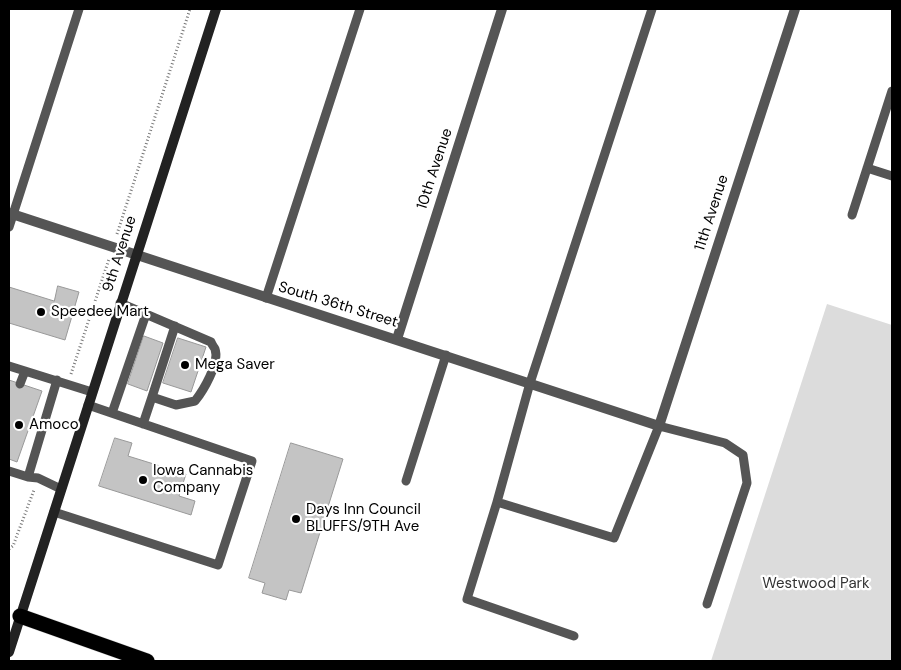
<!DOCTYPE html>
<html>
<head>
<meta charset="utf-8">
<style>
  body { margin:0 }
  #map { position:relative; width:901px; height:670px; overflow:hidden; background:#fff; font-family:"DM Sans",sans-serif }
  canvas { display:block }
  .frame { position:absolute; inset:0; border:10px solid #000; pointer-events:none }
</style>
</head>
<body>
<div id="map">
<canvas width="901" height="670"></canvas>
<div class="frame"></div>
</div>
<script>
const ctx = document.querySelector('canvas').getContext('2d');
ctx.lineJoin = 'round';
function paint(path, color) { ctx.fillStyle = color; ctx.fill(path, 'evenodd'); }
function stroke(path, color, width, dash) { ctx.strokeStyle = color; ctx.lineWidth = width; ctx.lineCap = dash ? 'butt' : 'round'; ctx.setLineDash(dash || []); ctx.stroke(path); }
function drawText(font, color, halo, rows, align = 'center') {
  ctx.font = font + ' "DM Sans",sans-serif'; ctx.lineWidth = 4.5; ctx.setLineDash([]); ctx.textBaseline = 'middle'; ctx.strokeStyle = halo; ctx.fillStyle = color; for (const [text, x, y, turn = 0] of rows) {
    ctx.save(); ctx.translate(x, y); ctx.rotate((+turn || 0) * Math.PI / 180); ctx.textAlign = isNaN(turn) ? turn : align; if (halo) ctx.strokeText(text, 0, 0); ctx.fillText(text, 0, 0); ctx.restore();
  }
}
const green = new Path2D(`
  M827,304L892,325V661H711Z`);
const building = new Path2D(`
  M58,286L79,292L65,340L9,323V287L54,301Z
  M144,336L163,343L147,391L128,384Z
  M178,338L206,347L191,392L163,383Z
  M9,380L42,391L17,462L9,459Z
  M115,438L132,443L128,456L186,474L179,496L195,501L191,515L99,486Z
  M291,443L343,459L301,593L289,590L286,600L262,593L265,583L249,578Z`);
const path = new Path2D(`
  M117,234L190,9
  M71,374L109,259
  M9,549L13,546L34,490`);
const lane = new Path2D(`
  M652,9L530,383L497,502L614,538L659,426L725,443L743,455L747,483L707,604
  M867,168L892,176
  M852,215L892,91
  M9,227L79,9
  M266,298L360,9
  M120,303L211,342C212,345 214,347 215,349C220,363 203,391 195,401L176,405L152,397L143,424
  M9,366L92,392
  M20,384L25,371
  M152,397L175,326
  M112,413L146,314
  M9,471L28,477L57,380
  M28,477L38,478L61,489
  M406,481L446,355
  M497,502L467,599L574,636
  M54,512L218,565L252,461L88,405`);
const street = new Path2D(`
  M9,213L659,426L795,9
  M397,339L502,9`);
const secondary = new Path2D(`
  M9,652L216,9`);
const highway = new Path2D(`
  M20,616L147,661`);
const markers = [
  [41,312,5,"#000"],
  [185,365,5,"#000"],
  [19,425,5,"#000"],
  [143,480,5,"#000"],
  [296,519,5,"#000"]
];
const streetNames = [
  ["10th Avenue",435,169,-72],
  ["11th Avenue",712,213,-72],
  ["9th Avenue",120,254,-72],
  ["South 36th Street",338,305,17]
];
const poiNames = [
  ["Speedee Mart",51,312],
  ["Mega Saver",195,365],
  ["Amoco",29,425],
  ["Iowa Cannabis",153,471],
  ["Company",153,488],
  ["Days Inn Council",306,510],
  ["BLUFFS/9TH Ave",306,527]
];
const parkNames = [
  ["Westwood Park",816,584]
];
paint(green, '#dcdcdc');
paint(building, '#c4c4c4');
stroke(building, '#999', 1);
stroke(highway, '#dbdbdb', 16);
stroke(path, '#777', 3, [1, 2.5]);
stroke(lane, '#555', 9);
stroke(street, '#555', 10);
stroke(secondary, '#222', 10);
stroke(highway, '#000', 15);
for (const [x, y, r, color] of markers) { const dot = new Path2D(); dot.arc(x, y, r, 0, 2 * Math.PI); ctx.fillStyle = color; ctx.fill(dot); stroke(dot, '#fff', 2); }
drawText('15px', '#000', '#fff', streetNames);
drawText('15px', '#000', '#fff', poiNames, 'left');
drawText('15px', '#333', '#fff', parkNames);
</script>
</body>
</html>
